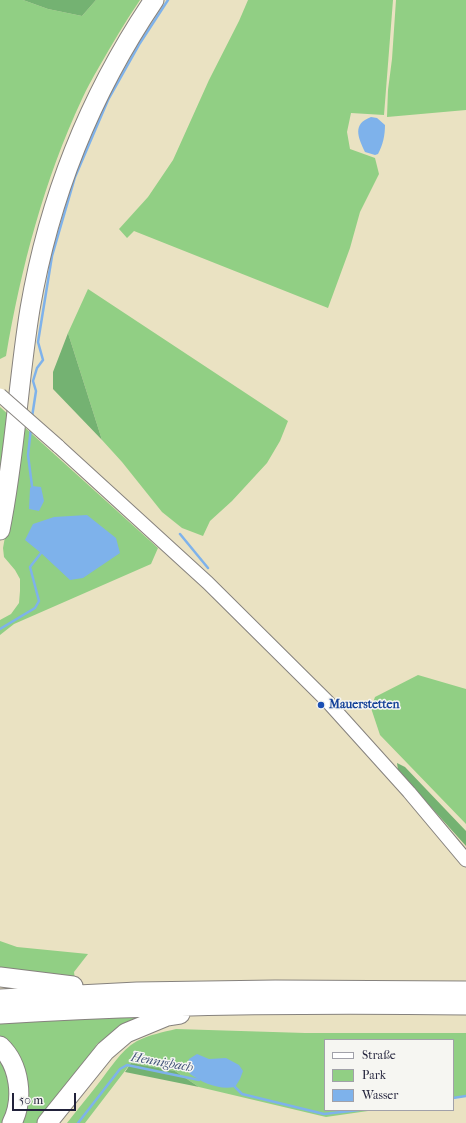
<!DOCTYPE html>
<html>
<head>
<meta charset="utf-8">
<style>
  body { margin:0 }
  #map { position:relative; width:466px; height:1123px; overflow:hidden; background:#eae2c2; font-family:"IM FELL French Canon",serif }
  canvas { display:block }
  .legend { position:absolute; left:324px; top:1039px; width:130px; height:72px; box-sizing:border-box; background:#f6f6f2; border:1px solid #a1a1a9; margin:0; padding:5px 7px; list-style:none; font-size:12px; color:#22223b }
  .legend li { display:flex; align-items:center; gap:8px; height:20px }
  .legend b { width:20px; border:1px solid #a1a1a9 }
  .scale { position:absolute; left:12px; top:1093px; width:64px; height:18px; box-sizing:border-box; border:2px solid #22223b; border-top:0; padding-left:5px; font-size:12px; line-height:14px; white-space:nowrap; color:#22223b; -webkit-text-stroke:3px #f6f6f2; paint-order:stroke }
</style>
</head>
<body>
<div id="map">
<canvas width="466" height="1123"></canvas>
<ul class="legend">
<li><b style="height:5px;background:#fff"></b>Straße</li>
<li><b style="height:11px;background:#91cf84"></b>Park</li>
<li><b style="height:11px;background:#7eb2eb"></b>Wasser</li>
</ul>
<div class="scale">50 m</div>
</div>
<script>
const ctx = document.querySelector('canvas').getContext('2d');
ctx.lineJoin = 'round';
function paint(path, color) { ctx.fillStyle = color; ctx.fill(path, 'evenodd'); }
function stroke(path, color, width, dash) { ctx.strokeStyle = color; ctx.lineWidth = width; ctx.lineCap = dash ? 'butt' : 'round'; ctx.setLineDash(dash || []); ctx.stroke(path); }
function drawText(font, color, halo, rows, align = 'center') {
  ctx.font = font + ' "IM FELL French Canon",serif'; ctx.lineWidth = 3; ctx.setLineDash([]); ctx.textBaseline = 'middle'; ctx.strokeStyle = halo; ctx.fillStyle = color; for (const [text, x, y, turn = 0] of rows) {
    ctx.save(); ctx.translate(x, y); ctx.rotate((+turn || 0) * Math.PI / 180); ctx.textAlign = isNaN(turn) ? turn : align; if (halo) ctx.strokeText(text, 0, 0); ctx.fillText(text, 0, 0); ctx.restore();
  }
}
const green = new Path2D(`
  M0,0H23L48,9L82,16L96,0H140C125,22 112,44 99,67C93,77 87,88 82,99C44,180 21,268 6,356L0,359Z
  M248,0H393L384,115L351,113L347,132L350,149L375,158L379,174L360,212L350,248L328,308L134,231L127,238L119,229L148,197L173,160L209,80L239,21Z
  M396,0H466V110L387,117L388,90L392,59Z
  M88,289L288,421L280,441L267,463L232,501L210,521L203,536L182,528L162,512L122,462L102,440L68,333Z
  M0,407L10,416L0,492Z
  M21,424L158,548L151,564L14,624L0,635V620L11,614L19,603L20,591V579L15,570L4,557L3,548L13,492Z
  M418,675L466,689V824L380,735L371,708L375,697Z
  M0,941L17,947L88,954L74,972L75,980L0,972Z
  M155,1013L119,1029L97,1044L85,1064L49,1112L37,1123H16L0,1039V1020Z
  M176,1029L305,1033H466V1096L453,1098V1040H325V1110H375L326,1117L199,1087L175,1071L131,1063L85,1123H67C77,1110 88,1097 98,1084C110,1069 120,1051 137,1041C149,1035 163,1032 176,1029Z
  M0,1051L15,1083L7,1123H0Z`);
const forest = new Path2D(`
  M23,0H96L82,16L48,9Z
  M68,333L102,440L53,389V372Z
  M397,763L405,767L466,831V846L403,776L398,770Z
  M131,1063L175,1071L199,1087L125,1072Z`);
const water = new Path2D(`
  M371,117L377,118L385,125C385,135 383,145 378,154L375,155L365,152C358,137 352,124 371,117Z
  M32,486L41,487L44,501L39,511L29,509L30,488Z
  M87,515L116,538L120,553L83,578L70,580L41,553L25,540L33,524L54,517Z
  M197,1054L209,1059L226,1058L239,1065L243,1071L240,1079L235,1087C218,1090 203,1083 190,1074L187,1066L189,1059Z`);
const stream = new Path2D(`
  M32,417L36,391L33,381L37,368L43,360L38,342L52,256L75,177L108,100L140,43L168,0
  M31,428L28,455L32,486
  M180,534L208,568
  M0,629L35,608L39,601L30,567L41,553
  M235,1087L242,1094L324,1114L359,1110
  M453,1098L466,1096
  M78,1123L120,1069L127,1065L199,1080`);
const minor = new Path2D(`
  M58,446L208,583L327,701L409,792L466,860`);
const highway = new Path2D(`
  M0,530C15,457 18,382 30,309C49,198 91,93 154,0
  M0,977L73,986
  M0,999L137,992L275,990L466,991
  M0,1014C155,1004 311,1003 466,1005
  M0,1046C20,1065 24,1099 12,1123
  M47,1123L105,1051L126,1033L167,1016L180,1014`);
const minorBridge = new Path2D(`
  M0,395L58,446`);
const markers = [
  [321,705,4,"#1a4fb4"]
];
const transitNames = [
  ["Mauerstetten",329,705]
];
const waterNames = [
  ["Hennigbach",162,1063,10]
];
paint(green, '#91cf84');
paint(forest, '#74b272');
paint(water, '#7eb2eb');
stroke(stream, '#7eb2eb', 2.5);
stroke(minor, '#86827e', 15);
stroke(highway, '#86827e', 21);
stroke(minor, '#fff', 13);
stroke(highway, '#fff', 19);
stroke(minorBridge, '#86827e', 15, []);
stroke(minorBridge, '#fff', 13);
for (const [x, y, r, color] of markers) { const dot = new Path2D(); dot.arc(x, y, r, 0, 2 * Math.PI); ctx.fillStyle = color; ctx.fill(dot); stroke(dot, '#f6f6f2', 1.5); }
drawText('bold 12px', '#164399', '#f6f6f2', transitNames, 'left');
drawText('italic 13px', '#425479', '#f6f6f2', waterNames);
</script>
</body>
</html>
